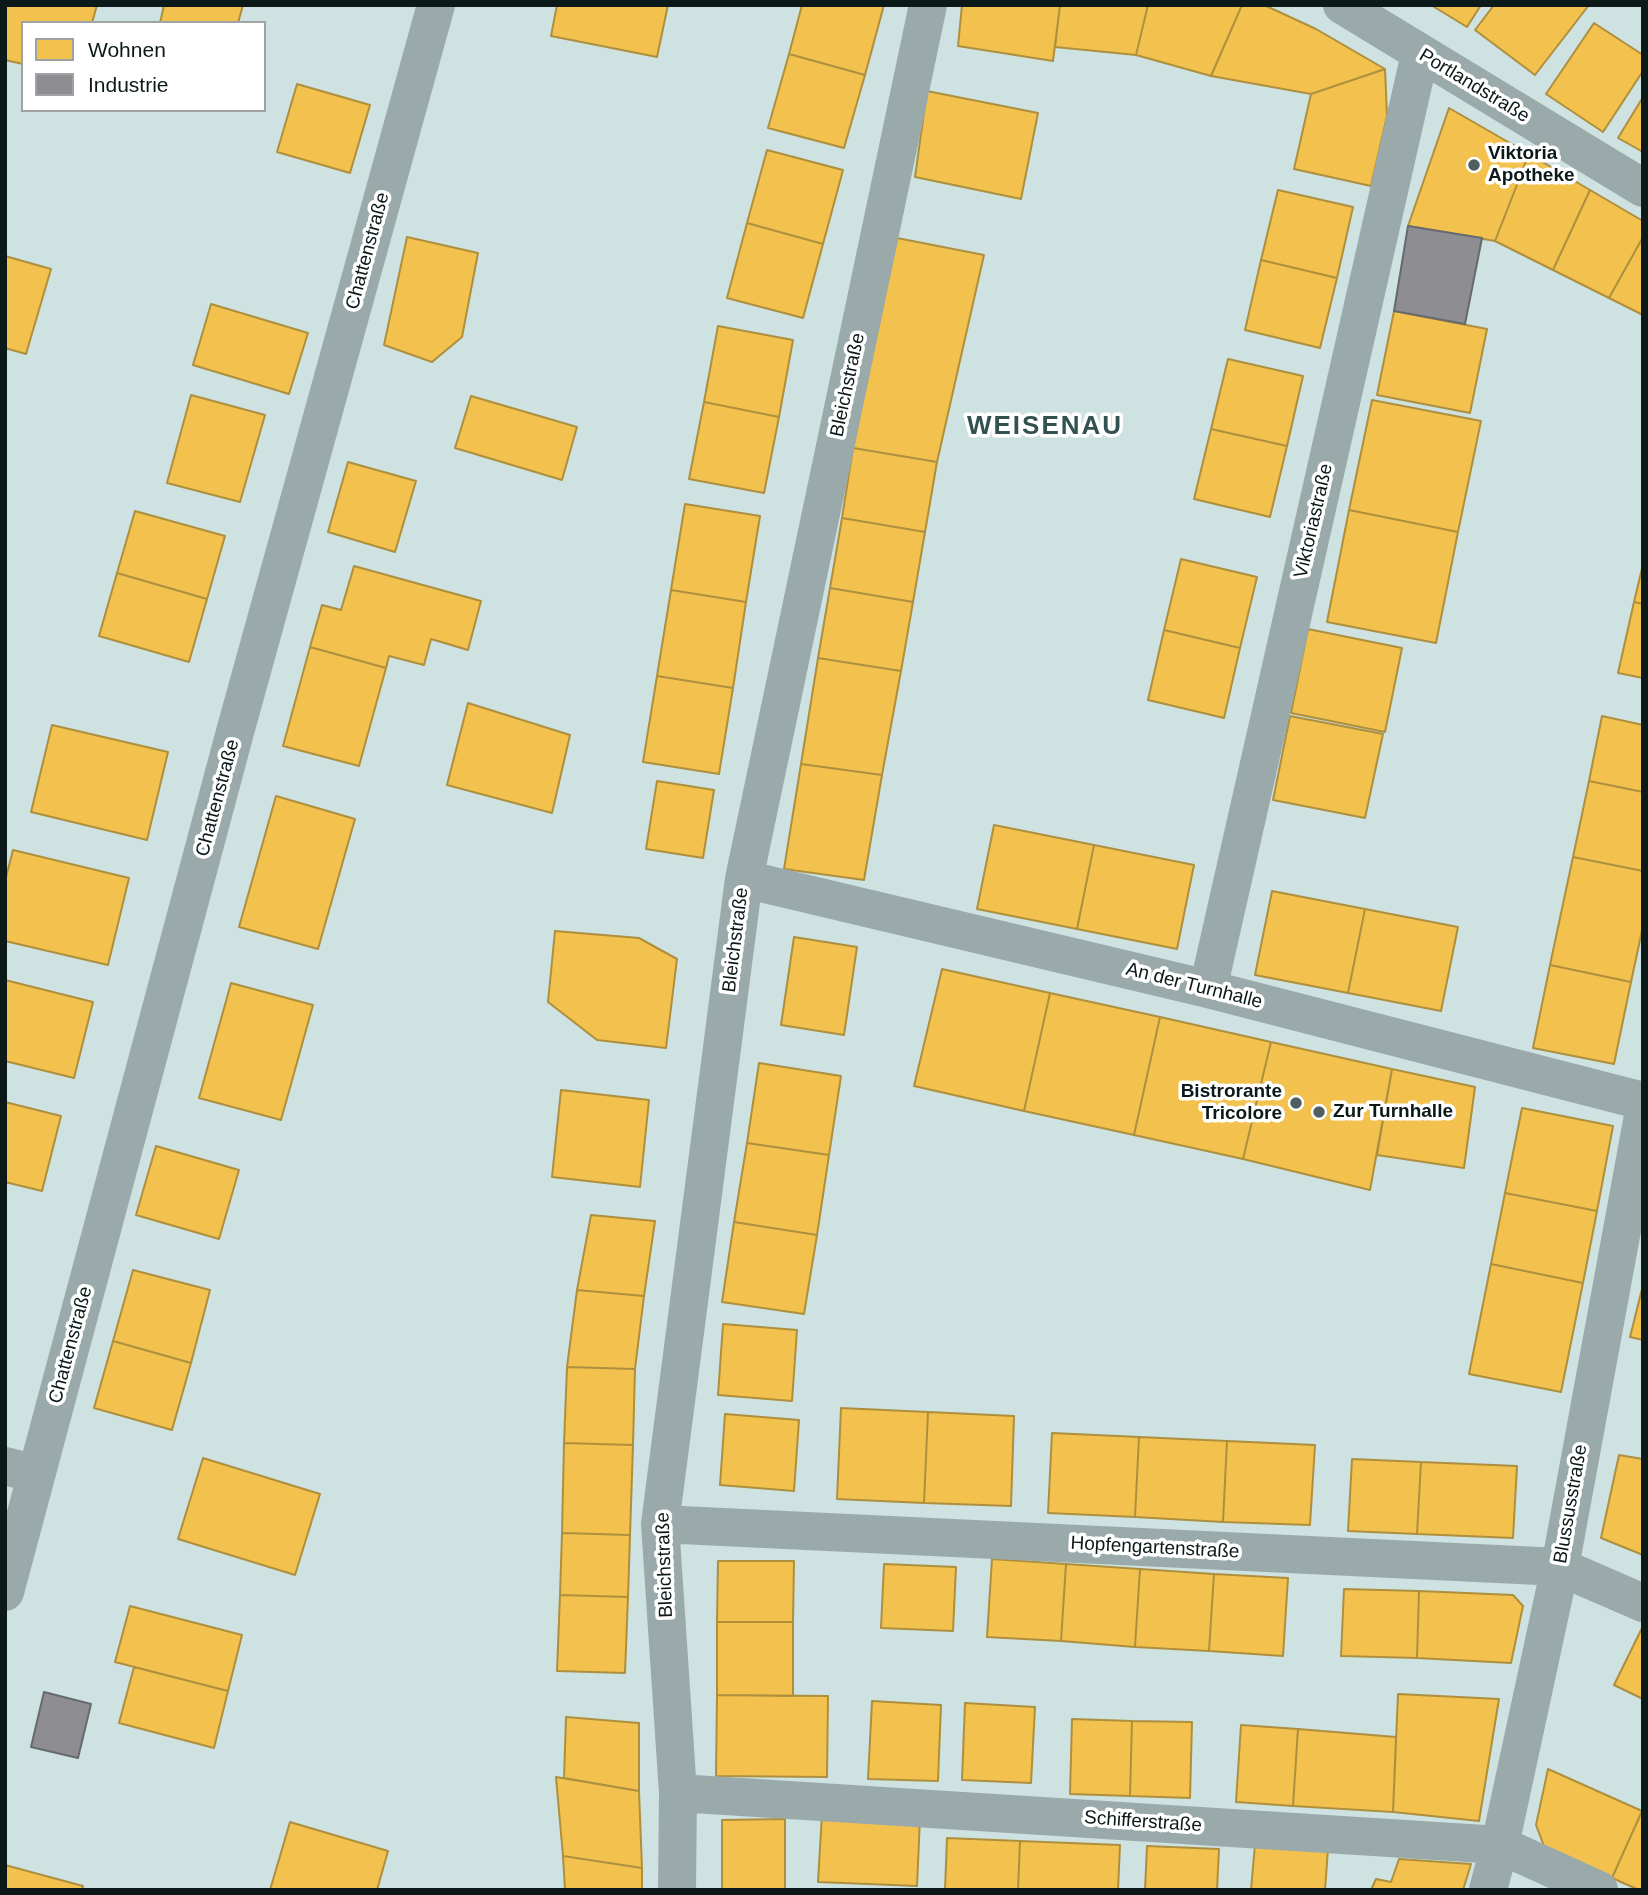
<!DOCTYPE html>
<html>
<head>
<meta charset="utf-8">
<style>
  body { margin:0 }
  #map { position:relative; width:1648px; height:1895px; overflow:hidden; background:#cee2e1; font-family:Arial,sans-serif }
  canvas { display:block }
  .frame { position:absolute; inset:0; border:7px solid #0c1919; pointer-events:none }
  .legend { position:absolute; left:21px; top:21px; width:245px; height:91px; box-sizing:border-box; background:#fff; border:2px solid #9ea3a3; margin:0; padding:9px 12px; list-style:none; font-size:21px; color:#0c1919 }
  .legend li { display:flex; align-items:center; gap:14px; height:35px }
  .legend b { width:35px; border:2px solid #9ea3a3 }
</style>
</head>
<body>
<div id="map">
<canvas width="1648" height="1895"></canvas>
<div class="frame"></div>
<ul class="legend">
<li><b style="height:19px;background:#f2c14e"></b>Wohnen</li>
<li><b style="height:19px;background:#8d8d92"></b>Industrie</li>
</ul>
</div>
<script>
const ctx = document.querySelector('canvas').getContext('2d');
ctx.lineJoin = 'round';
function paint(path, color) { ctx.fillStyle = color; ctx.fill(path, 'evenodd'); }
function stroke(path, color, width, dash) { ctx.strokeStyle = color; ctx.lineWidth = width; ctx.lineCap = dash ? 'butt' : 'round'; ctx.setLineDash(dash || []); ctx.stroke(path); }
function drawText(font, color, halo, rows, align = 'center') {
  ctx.font = font + ' Arial,sans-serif'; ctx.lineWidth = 7; ctx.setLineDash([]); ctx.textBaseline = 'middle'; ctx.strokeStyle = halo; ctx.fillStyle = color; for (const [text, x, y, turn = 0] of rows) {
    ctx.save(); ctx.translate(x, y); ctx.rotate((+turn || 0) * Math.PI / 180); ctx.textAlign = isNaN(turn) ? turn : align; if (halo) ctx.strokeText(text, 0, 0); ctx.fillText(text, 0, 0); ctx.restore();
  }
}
const homes = new Path2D(`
  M5,5H97L92,23H23V64L5,60Z
  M164,5H243L238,23H160Z
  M557,5H668L657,57L551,36Z
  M802,5H884L865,75L789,54Z
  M962,5H1060L1053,61L958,46Z
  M1060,5H1148L1136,55L1055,47Z
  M1148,5H1242L1211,76L1136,55Z
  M1242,5H1264L1316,29L1385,69L1311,94L1211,76Z
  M1431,5H1481L1467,27Z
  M1494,5H1589L1535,75L1475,30Z
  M1594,23L1643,55V71L1603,132L1546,94Z
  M789,54L865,75L844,148L768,128Z
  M1385,69L1387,116L1371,186L1294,169L1311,94Z
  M297,84L370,105L350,173L277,152Z
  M927,91L1038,113L1021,199L915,177Z
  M1643,97V152L1618,138Z
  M1449,108L1529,154L1495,241L1408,226Z
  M767,150L843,170L823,244L747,223Z
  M1529,154L1590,190L1553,270L1495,241Z
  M1278,190L1353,207L1337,278L1261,260Z
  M1590,190L1643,221V237L1609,298L1553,270Z
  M747,223L823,244L803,318L727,298Z
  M407,237L478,253L462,337L432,362L384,345Z
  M1643,237V315L1609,298Z
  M897,238L984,255L937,462L853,448Z
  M5,256L51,269L26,354L5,348Z
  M1261,260L1337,278L1320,348L1245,330Z
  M211,304L308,333L289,394L193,365Z
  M1394,311L1487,329L1470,413L1377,395Z
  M718,326L793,340L779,417L704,402Z
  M1228,359L1303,376L1287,446L1211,429Z
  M191,395L265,415L240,502L167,483Z
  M471,396L577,427L562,480L455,448Z
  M1372,400L1481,421L1458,532L1349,510Z
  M704,402L779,417L764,493L689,479Z
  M1211,429L1287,446L1270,517L1194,499Z
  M853,448L937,462L925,532L842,518Z
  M348,462L416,481L395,552L328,532Z
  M685,504L760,516L746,602L671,590Z
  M1349,510L1458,532L1436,643L1327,622Z
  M135,511L225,536L207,599L117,573Z
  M842,518L925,532L913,602L830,588Z
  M1181,559L1257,577L1240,648L1164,630Z
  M1643,564V604L1634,602Z
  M354,566L481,601L468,650L431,639L424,665L389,656L386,668L310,647L322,605L341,610Z
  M117,573L207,599L189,662L99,636Z
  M830,588L913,602L901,671L818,658Z
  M671,590L746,602L733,688L657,676Z
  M1634,602L1643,604V678L1618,673Z
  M1308,629L1402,648L1385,732L1291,713Z
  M1164,630L1240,648L1224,718L1148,700Z
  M310,647L386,668L359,766L283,746Z
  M818,658L901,671L882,775L801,764Z
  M657,676L733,688L719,774L643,762Z
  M468,703L570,735L552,813L447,785Z
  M1290,716L1383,734L1365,818L1273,800Z
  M1602,716L1643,725V792L1589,781Z
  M52,725L168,752L147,840L31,812Z
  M801,764L882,775L864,880L784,869Z
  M657,781L714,790L703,858L646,849Z
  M1589,781L1643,792V871L1573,857Z
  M276,796L355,819L318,949L239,927Z
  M994,825L1094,845L1077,929L977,909Z
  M1094,845L1194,865L1177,949L1077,929Z
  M13,850L129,878L108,965L5,941V881Z
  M1573,857L1643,871V926L1631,982L1550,965Z
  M1272,891L1365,909L1348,993L1255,975Z
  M1365,909L1458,927L1441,1011L1348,993Z
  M555,931L639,938L677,959L666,1048L597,1040L548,1002Z
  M794,937L857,947L844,1035L781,1025Z
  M1550,965L1631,982L1614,1064L1533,1048Z
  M942,969L1050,993L1024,1111L914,1086Z
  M5,980L93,1002L74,1078L5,1061Z
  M231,983L313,1005L281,1120L199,1098Z
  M1050,993L1160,1017L1134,1135L1024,1111Z
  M1160,1017L1271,1042L1243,1159L1134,1135Z
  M1271,1042L1392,1069L1370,1190L1243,1159Z
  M759,1063L841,1076L829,1155L747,1143Z
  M1392,1069L1475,1087L1464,1168L1377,1155Z
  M561,1090L649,1100L640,1187L552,1177Z
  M5,1102L61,1116L42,1191L5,1182Z
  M1522,1108L1613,1126L1597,1211L1505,1193Z
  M747,1143L829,1155L817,1235L734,1222Z
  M156,1146L239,1170L219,1239L136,1215Z
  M1505,1193L1597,1211L1583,1283L1491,1264Z
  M591,1215L655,1221L644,1296L577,1290Z
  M734,1222L817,1235L804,1314L722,1302Z
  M1491,1264L1583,1283L1561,1392L1469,1374Z
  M133,1270L210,1290L191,1363L113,1341Z
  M1643,1285V1340L1630,1337Z
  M577,1290L644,1296L635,1369L567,1367Z
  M723,1324L797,1330L792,1401L718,1395Z
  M113,1341L191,1363L172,1430L94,1408Z
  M567,1367L635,1369L633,1445L564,1443Z
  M841,1408L928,1412L924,1503L837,1499Z
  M928,1412L1014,1416L1011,1506L924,1503Z
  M725,1414L799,1420L794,1491L720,1485Z
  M1052,1433L1139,1437L1135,1517L1048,1513Z
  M1139,1437L1227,1441L1223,1522L1135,1517Z
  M1227,1441L1315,1445L1310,1525L1223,1522Z
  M564,1443L633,1445L630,1535L562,1533Z
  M1619,1455L1643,1459V1555L1601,1538Z
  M203,1458L320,1494L295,1575L178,1539Z
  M1352,1459L1421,1462L1417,1534L1348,1531Z
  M1421,1462L1517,1466L1513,1538L1417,1534Z
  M562,1533L630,1535L628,1597L560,1595Z
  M992,1559L1066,1564L1061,1641L987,1637Z
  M718,1561H794L793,1622H717Z
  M884,1564L956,1567L953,1631L881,1628Z
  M1066,1564L1140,1569L1135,1647L1061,1641Z
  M1140,1569L1214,1574L1209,1651L1135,1647Z
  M1214,1574L1288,1578L1283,1656L1209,1651Z
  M1344,1589L1419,1591L1417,1658L1341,1656Z
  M1419,1591L1513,1595L1523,1606L1511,1663L1417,1658Z
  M560,1595L628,1597L625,1673L557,1671Z
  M130,1606L242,1635L228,1691L115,1662Z
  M717,1622H793V1696L717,1695Z
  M1643,1626V1699L1614,1685Z
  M134,1667L228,1691L214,1748L119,1723Z
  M1398,1694L1499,1699L1479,1821L1393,1812Z
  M717,1695L828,1696L827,1777L716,1776Z
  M872,1701L941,1705L938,1781L868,1779Z
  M965,1703L1035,1707L1031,1783L962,1780Z
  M566,1717L639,1723V1791L564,1778Z
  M1072,1719L1132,1721L1130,1796L1070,1794Z
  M1132,1721L1192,1722L1190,1798L1130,1796Z
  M1241,1725L1298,1729L1293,1806L1236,1802Z
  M1298,1729L1396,1737L1393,1812L1293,1806Z
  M1548,1769L1642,1811L1612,1878L1544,1846L1536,1825Z
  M556,1777L639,1791L642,1868L563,1856Z
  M1642,1811L1643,1890H1639L1612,1878Z
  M822,1814L920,1818L917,1886L818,1882Z
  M785,1819V1890H722V1820Z
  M290,1822L388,1851L377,1890H270Z
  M947,1838L1020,1841L1018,1890H945Z
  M1020,1841L1120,1845L1118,1890H1018Z
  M1255,1844L1328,1849L1325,1890H1251Z
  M1147,1846L1219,1849L1217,1890H1145Z
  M563,1856L642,1868V1890H565Z
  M1399,1859L1471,1864L1463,1890H1371L1376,1879L1391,1882Z
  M5,1865L83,1886L82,1890H5Z`);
const industry = new Path2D(`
  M1408,226L1482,238L1465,324L1394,311Z
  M44,1692L91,1704L78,1758L31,1747Z`);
const minor = new Path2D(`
  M1342,5L1643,188
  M744,879L1208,989L1643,1101
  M1208,989L1420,54
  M5,1466L36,1474
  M660,1524L1560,1567L1643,1603
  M5,1592L235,732L436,5
  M678,1793L1500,1845L1599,1890
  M677,1890L678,1793L660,1524L744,879L928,5
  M1488,1890L1500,1845L1560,1567L1643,1116`);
const markers = [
  [1474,165,7,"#505f5f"],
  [1296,1103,7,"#505f5f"],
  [1319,1112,7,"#505f5f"]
];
const streetNames = [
  ["Portlandstraße",1474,86,31],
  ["Chattenstraße",368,251,-75],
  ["Bleichstraße",848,385,-78],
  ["Viktoriastraße",1314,521,-77],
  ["Chattenstraße",218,798,-75],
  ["Bleichstraße",736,940,-83],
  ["An der Turnhalle",1194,986,14],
  ["Chattenstraße",71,1345,-75],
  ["Blussusstraße",1571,1504,-80],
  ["Hopfengartenstraße",1155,1548,3],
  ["Bleichstraße",665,1565,-92],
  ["Schifferstraße",1143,1822,4]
];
const poiNames = [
  ["Viktoria",1488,154],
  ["Apotheke",1488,176],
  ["Bistrorante",1282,1092,"right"],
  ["Tricolore",1282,1114,"right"],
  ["Zur Turnhalle",1333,1112]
];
const districtNames = [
  ["WEISENAU",1045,427]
];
paint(homes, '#f2c14e');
stroke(homes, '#ad8f3e', 2);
paint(industry, '#8d8d92');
stroke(industry, '#666a6e', 2);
stroke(minor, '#9aaaab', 38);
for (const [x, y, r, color] of markers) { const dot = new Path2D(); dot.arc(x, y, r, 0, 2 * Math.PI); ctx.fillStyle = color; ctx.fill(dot); stroke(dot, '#fff', 2.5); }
drawText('19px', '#0c1919', '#fff', streetNames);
drawText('bold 19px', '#0c1919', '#fff', poiNames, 'left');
ctx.letterSpacing = '2px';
drawText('bold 26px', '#325251', '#fff', districtNames);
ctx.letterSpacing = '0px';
</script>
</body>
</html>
